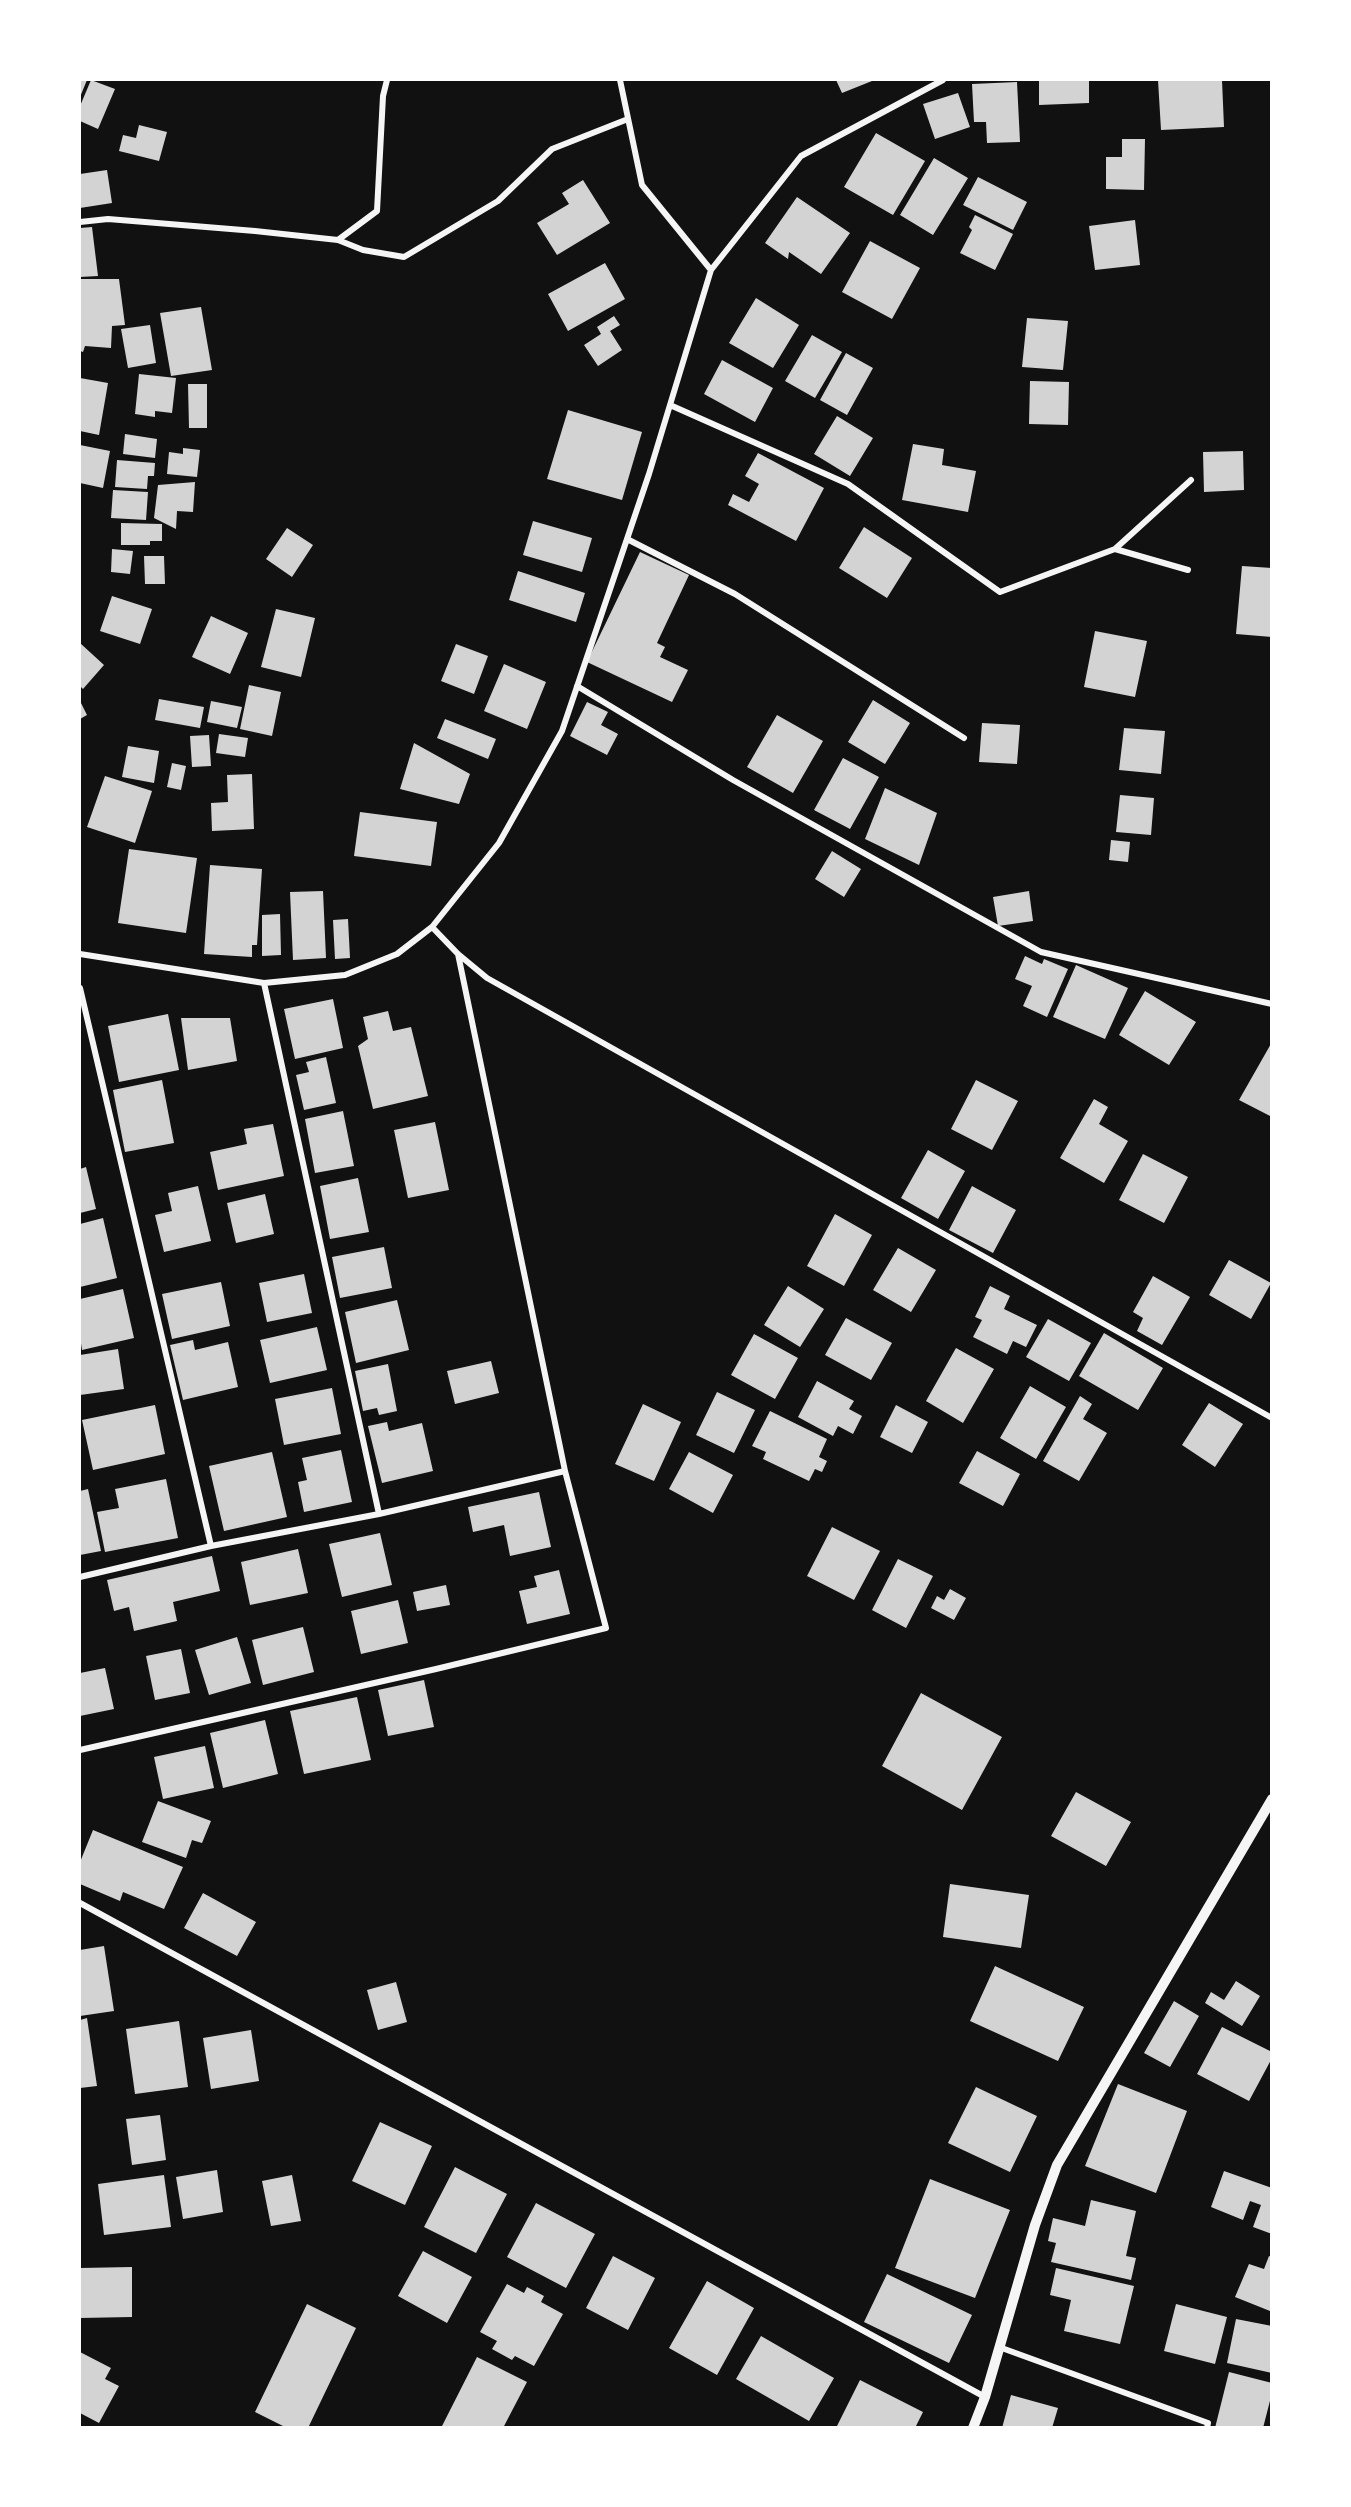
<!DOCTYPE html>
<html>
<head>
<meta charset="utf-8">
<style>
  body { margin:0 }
  #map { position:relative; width:1351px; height:2507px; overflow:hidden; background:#111; font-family:"Archivo Narrow",sans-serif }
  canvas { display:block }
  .frame { position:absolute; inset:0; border:81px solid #fff; pointer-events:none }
</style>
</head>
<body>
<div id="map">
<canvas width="1351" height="2507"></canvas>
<div class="frame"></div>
</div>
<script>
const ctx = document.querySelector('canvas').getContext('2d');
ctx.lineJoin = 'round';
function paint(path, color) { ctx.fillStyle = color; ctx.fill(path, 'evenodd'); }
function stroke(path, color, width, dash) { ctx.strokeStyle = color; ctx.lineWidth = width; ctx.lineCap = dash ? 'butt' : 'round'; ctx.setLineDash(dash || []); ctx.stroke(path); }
const building = new Path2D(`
  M80,80H87L80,97Z
  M91,80L115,89L98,129L80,121V106Z
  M836,80H871L872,81L842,93Z
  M1039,80H1089V103L1039,105Z
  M1158,80H1222L1224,127L1161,130Z
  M1017,82L1020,142L987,143L986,122H974L972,84Z
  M958,93L970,127L935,139L923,104Z
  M139,125L167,132L159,161L119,151L123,135L136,138Z
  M876,133L925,161L893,215L844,187Z
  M1122,139H1145L1144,190L1106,189V157H1122Z
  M934,158L968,178L933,235L900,215Z
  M107,170L112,203L80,208V174Z
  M978,177L1027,202L1013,230L963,205Z
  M583,180L610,223L557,255L537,223L569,204L562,193Z
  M797,197L850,233L821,274L789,252L788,259L765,243Z
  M975,215L1013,234L995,270L960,253L972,230L969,227Z
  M1135,220L1140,265L1095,270L1089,226Z
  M92,227L98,276L80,277V228Z
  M870,241L920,268L892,319L842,292Z
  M605,263L625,299L568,331L548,294Z
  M80,279H119L125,325L112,326L111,348L85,346L83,352L80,351Z
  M756,298L799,325L773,368L729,343Z
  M201,307L212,370L171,376L160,313Z
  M614,316L620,325L610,331L622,350L598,366L584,345L601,334L597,327Z
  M1027,318L1068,321L1063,370L1022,367Z
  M150,325L156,363L128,368L121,329Z
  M812,335L842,352L815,398L785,381Z
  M846,353L873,368L847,415L820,400Z
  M722,360L773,388L755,422L704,394Z
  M139,374L176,378L172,413L155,411V417L135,414Z
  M80,378L108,383L99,435L80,431Z
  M1030,381L1069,382L1068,425L1029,424Z
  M188,384H207V428H189Z
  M568,410L642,432L622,500L547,479Z
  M837,416L873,438L850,476L814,454Z
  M125,434L157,439L155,458L123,454Z
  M913,444L944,449L942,465L976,471L968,512L902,500Z
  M80,445L110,451L103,488L80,483Z
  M183,448L200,450L197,477L167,474L169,452L183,454Z
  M1243,451L1244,490L1204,492L1203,452Z
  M758,453L824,488L796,541L728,505L733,494L749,502L759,484L745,476Z
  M117,460L155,463L154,476H148L147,489L115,487Z
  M195,482L193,512L177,511L176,529L154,518L158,485Z
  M113,490L148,492L146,520L111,518Z
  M533,521L592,538L582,572L523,555Z
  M121,523L162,524V541H150V545H121Z
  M864,527L912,558L887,598L839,568Z
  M287,528L313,545L292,577L266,559Z
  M112,549L133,551L130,574L111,572Z
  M640,552L689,575L657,643L665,647L660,657L688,670L672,702L587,662Z
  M144,556H164L165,584H145Z
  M1242,566L1272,568V637L1236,634Z
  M518,571L585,593L576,622L509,600Z
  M112,596L152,609L140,644L100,631Z
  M276,609L315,618L301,677L261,667Z
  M211,616L248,633L230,674L192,657Z
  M1095,631L1147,641L1135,697L1084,687Z
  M80,643L104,665L83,689L80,686Z
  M456,644L488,656L474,694L441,681Z
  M504,664L546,682L527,729L484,711Z
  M249,685L281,692L272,736L240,729Z
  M159,699L204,707L200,728L155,720Z
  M873,700L910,723L885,764L848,742Z
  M80,701L87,715L80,719Z
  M211,701L242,707L237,728L207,722Z
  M587,702L608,712L601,725L618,734L607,755L570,736Z
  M777,715L823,741L793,793L747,767Z
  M445,719L496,739L488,759L437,738Z
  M982,723L1020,725L1017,764L979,762Z
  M1124,728L1165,731L1161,774L1119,770Z
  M219,734L248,738L245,757L216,753Z
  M209,735L211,766L192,767L190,736Z
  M414,743L470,774L459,804L400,789Z
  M128,746L159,751L154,783L122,777Z
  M843,758L879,777L850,829L814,810Z
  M172,763L186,766L181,790L167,787Z
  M252,774L254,829L212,831L211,803L228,802L227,775Z
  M105,776L152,791L135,843L87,827Z
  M885,788L937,813L919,865L865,839Z
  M1120,795L1154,798L1151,835L1116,832Z
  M360,812L437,822L431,866L354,856Z
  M1111,840L1130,842L1128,862L1109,860Z
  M129,849L197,858L186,933L118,923Z
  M832,851L861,869L844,897L815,879Z
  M210,865L262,869L257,945H252V957L204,954Z
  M323,891L326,958L293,960L290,892Z
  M1029,891L1033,921L998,926L993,897Z
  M280,914L281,955L262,956V915Z
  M348,919L350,958L335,959L333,920Z
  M1025,956L1042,964L1044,959L1068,969L1047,1017L1023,1006L1032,986L1015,979Z
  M1076,965L1128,988L1105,1039L1053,1017Z
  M1145,991L1196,1022L1169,1065L1119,1035Z
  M333,999L343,1048L295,1059L284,1009Z
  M388,1011L393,1031L411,1027L428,1096L373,1109L358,1046L368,1039L363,1017Z
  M168,1014L179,1070L119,1082L108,1026Z
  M181,1018H230L237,1061L188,1070Z
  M1272,1042V1117L1239,1100Z
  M326,1057L336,1103L304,1110L296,1075L309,1072L306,1062Z
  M162,1080L174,1143L125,1152L113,1090Z
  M976,1080L1018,1101L992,1150L951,1129Z
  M1094,1099L1108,1107L1099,1124L1128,1141L1104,1183L1060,1158Z
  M343,1111L354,1166L315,1173L305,1119Z
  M435,1122L449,1190L408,1198L394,1130Z
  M273,1124L284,1176L218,1190L210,1152L247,1144L244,1129Z
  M928,1150L965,1171L938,1219L901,1198Z
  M1143,1154L1188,1177L1164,1223L1119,1200Z
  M86,1167L96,1209L80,1213V1169Z
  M358,1178L369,1232L330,1239L320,1186Z
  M198,1186L211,1241L164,1252L155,1215L172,1211L168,1193Z
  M972,1186L1016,1210L993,1253L949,1230Z
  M265,1194L274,1234L236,1243L227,1203Z
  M835,1214L872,1235L844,1286L807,1266Z
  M103,1218L117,1278L80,1287V1224Z
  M384,1247L392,1288L340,1298L332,1257Z
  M898,1248L936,1270L911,1312L873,1290Z
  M1229,1260L1271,1283L1251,1319L1209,1295Z
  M304,1274L312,1313L267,1322L259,1283Z
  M1153,1276L1190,1297L1162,1345L1137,1331L1143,1318L1133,1312Z
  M221,1282L230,1326L172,1339L162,1294Z
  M788,1286L824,1309L800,1347L764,1325Z
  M990,1286L1010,1296L1004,1309L1037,1325L1026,1347L1013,1341L1007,1354L973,1337L982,1320L975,1317Z
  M123,1289L134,1338L82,1350L80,1337V1299Z
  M397,1300L409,1350L356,1363L345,1312Z
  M846,1318L892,1343L871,1380L825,1355Z
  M1048,1319L1091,1343L1069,1381L1026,1357Z
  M317,1327L327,1370L270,1383L260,1340Z
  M1104,1333L1163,1368L1138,1410L1079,1376Z
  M754,1334L798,1358L775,1399L731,1375Z
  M193,1340L195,1350L228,1342L238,1387L183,1400L170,1345Z
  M956,1348L994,1369L963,1423L926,1401Z
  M118,1349L124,1389L80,1395V1355Z
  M491,1361L499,1393L455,1404L447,1371Z
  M388,1364L397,1411L379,1415L377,1408L363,1411L355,1371Z
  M817,1381L854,1401L849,1409L862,1416L853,1434L838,1426L833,1436L798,1417Z
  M1030,1386L1066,1407L1036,1459L1000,1438Z
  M332,1388L341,1434L284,1445L275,1399Z
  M717,1392L755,1410L734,1453L696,1435Z
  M1080,1396L1092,1404L1083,1419L1107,1433L1079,1481L1043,1461Z
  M1209,1403L1243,1424L1215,1467L1182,1445Z
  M643,1404L681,1422L654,1481L615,1464Z
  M155,1405L165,1454L93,1470L82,1420Z
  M896,1405L928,1422L912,1453L880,1437Z
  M770,1411L827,1439L819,1457L827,1461L822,1472L815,1469L809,1481L763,1459L766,1452L752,1446Z
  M387,1422L389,1431L422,1423L433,1471L382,1483L368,1426Z
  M341,1450L352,1502L304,1512L298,1482L307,1480L302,1458Z
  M977,1451L1020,1474L1003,1506L959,1483Z
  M272,1452L287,1517L224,1531L209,1466Z
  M689,1452L733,1475L713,1513L669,1489Z
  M166,1479L178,1538L105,1552L97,1512L119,1508L115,1489Z
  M88,1489L101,1551L80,1555V1491Z
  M539,1492L551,1547L510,1556L504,1525L473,1532L468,1507Z
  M832,1527L880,1551L854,1600L807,1576Z
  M380,1533L392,1585L342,1597L329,1544Z
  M298,1549L308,1593L250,1605L241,1562Z
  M212,1556L220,1591L173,1602L177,1621L134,1631L129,1607L114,1611L107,1580Z
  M898,1559L933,1576L906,1628L872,1610Z
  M559,1570L570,1614L527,1624L519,1591L537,1587L534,1576Z
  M446,1585L450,1605L417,1611L413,1592Z
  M950,1589L966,1598L954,1620L931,1608L937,1596L944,1600Z
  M398,1600L408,1643L361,1654L351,1611Z
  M303,1627L314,1672L263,1685L252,1640Z
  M237,1637L251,1683L209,1695L195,1650Z
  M181,1649L190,1693L155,1700L146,1656Z
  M105,1668L114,1709L80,1716V1673Z
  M424,1680L434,1727L388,1736L378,1690Z
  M921,1693L1002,1737L962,1810L882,1766Z
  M357,1697L371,1760L304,1774L290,1711Z
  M265,1720L278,1774L223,1788L210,1733Z
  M205,1746L214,1788L163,1799L154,1757Z
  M1076,1792L1131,1822L1106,1866L1051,1836Z
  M158,1801L211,1821L202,1843L192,1840L186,1858L142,1842Z
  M93,1830L183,1867L164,1909L123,1892L120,1901L80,1884V1862Z
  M950,1884L1029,1895L1021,1948L943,1937Z
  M203,1893L256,1922L237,1956L184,1928Z
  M104,1946L114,2011L80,2016V1950Z
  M995,1966L1084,2007L1058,2061L970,2021Z
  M1236,1981L1260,1996L1242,2026L1205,2003L1211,1992L1224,2000Z
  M396,1982L407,2022L378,2030L367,1990Z
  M1174,2001L1199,2016L1170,2067L1144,2053Z
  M87,2018L97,2086L80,2088V2020Z
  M179,2021L188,2087L135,2094L126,2029Z
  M1222,2027L1272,2052V2058L1249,2101L1197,2074Z
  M251,2030L259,2081L211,2089L203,2038Z
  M1118,2084L1187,2111L1156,2193L1085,2166Z
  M976,2087L1037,2116L1010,2172L948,2143Z
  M160,2115L166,2160L132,2165L126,2119Z
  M380,2122L432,2146L405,2205L352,2181Z
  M455,2167L507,2194L476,2253L424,2227Z
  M217,2170L223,2212L183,2219L176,2177Z
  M1224,2171L1272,2188V2234L1253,2227L1261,2205L1250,2201L1243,2220L1211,2207Z
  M164,2175L171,2227L104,2235L98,2184Z
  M292,2175L301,2221L271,2226L262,2181Z
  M930,2179L1010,2210L975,2298L895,2268Z
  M1091,2200L1136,2211L1126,2256L1136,2258L1131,2280L1051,2262L1056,2243L1048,2241L1053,2218L1085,2226Z
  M536,2203L595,2234L566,2288L507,2257Z
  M423,2251L472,2277L447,2323L398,2296Z
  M613,2256L655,2278L628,2330L586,2308Z
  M1269,2256L1272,2257L1270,2311L1235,2297L1249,2264L1264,2269Z
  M132,2267V2317L80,2318V2268Z
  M1056,2268L1134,2286L1120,2344L1064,2331L1071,2300L1050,2295Z
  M887,2274L972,2315L949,2363L864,2322Z
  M707,2281L754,2308L717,2375L669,2348Z
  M507,2284L524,2293L527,2287L544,2296L541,2302L563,2314L534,2366L515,2356L512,2360L492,2349L497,2341L480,2332Z
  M307,2304L356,2328L308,2428H287L255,2412Z
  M1176,2304L1227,2317L1215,2364L1164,2351Z
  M1236,2319L1272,2326V2373L1227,2363Z
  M761,2336L834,2378L809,2421L736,2379Z
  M80,2352L111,2368L105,2379L119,2386L99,2423L80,2413Z
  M477,2357L527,2382L503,2428H441Z
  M1229,2372L1272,2383V2393L1263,2428H1215Z
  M860,2380L923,2412L915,2428H836Z
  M1011,2395L1058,2408L1052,2428H1002Z`);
const minor = new Path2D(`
  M620,80L642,185L711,270
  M80,222L108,219L255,231L338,240L363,250L404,257L498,201L552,149L628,119
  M338,240L377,211L383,96L387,80
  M670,405L848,484L1000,592L1115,549L1188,570
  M627,539L735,594L964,738
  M1115,549L1191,480
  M577,686L733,780L1041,952L1272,1004
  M432,927L458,954L487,978L1272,1418
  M80,954L264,983L345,975L397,954L432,927L499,843L562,731L649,474L711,270L801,156L943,80
  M264,983L379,1514
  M80,988L211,1546L80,1577
  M211,1546L379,1514L565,1471
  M80,1750L436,1669L606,1628L565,1471L458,954
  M80,1903L985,2397
  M999,2347L1208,2423L1207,2428`);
const tertiary = new Path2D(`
  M973,2428L985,2397L1035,2225L1057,2165L1272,1799`);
paint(building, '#d3d3d3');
stroke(minor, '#f5f5f5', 6);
stroke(tertiary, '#f5f5f5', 10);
</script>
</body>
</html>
